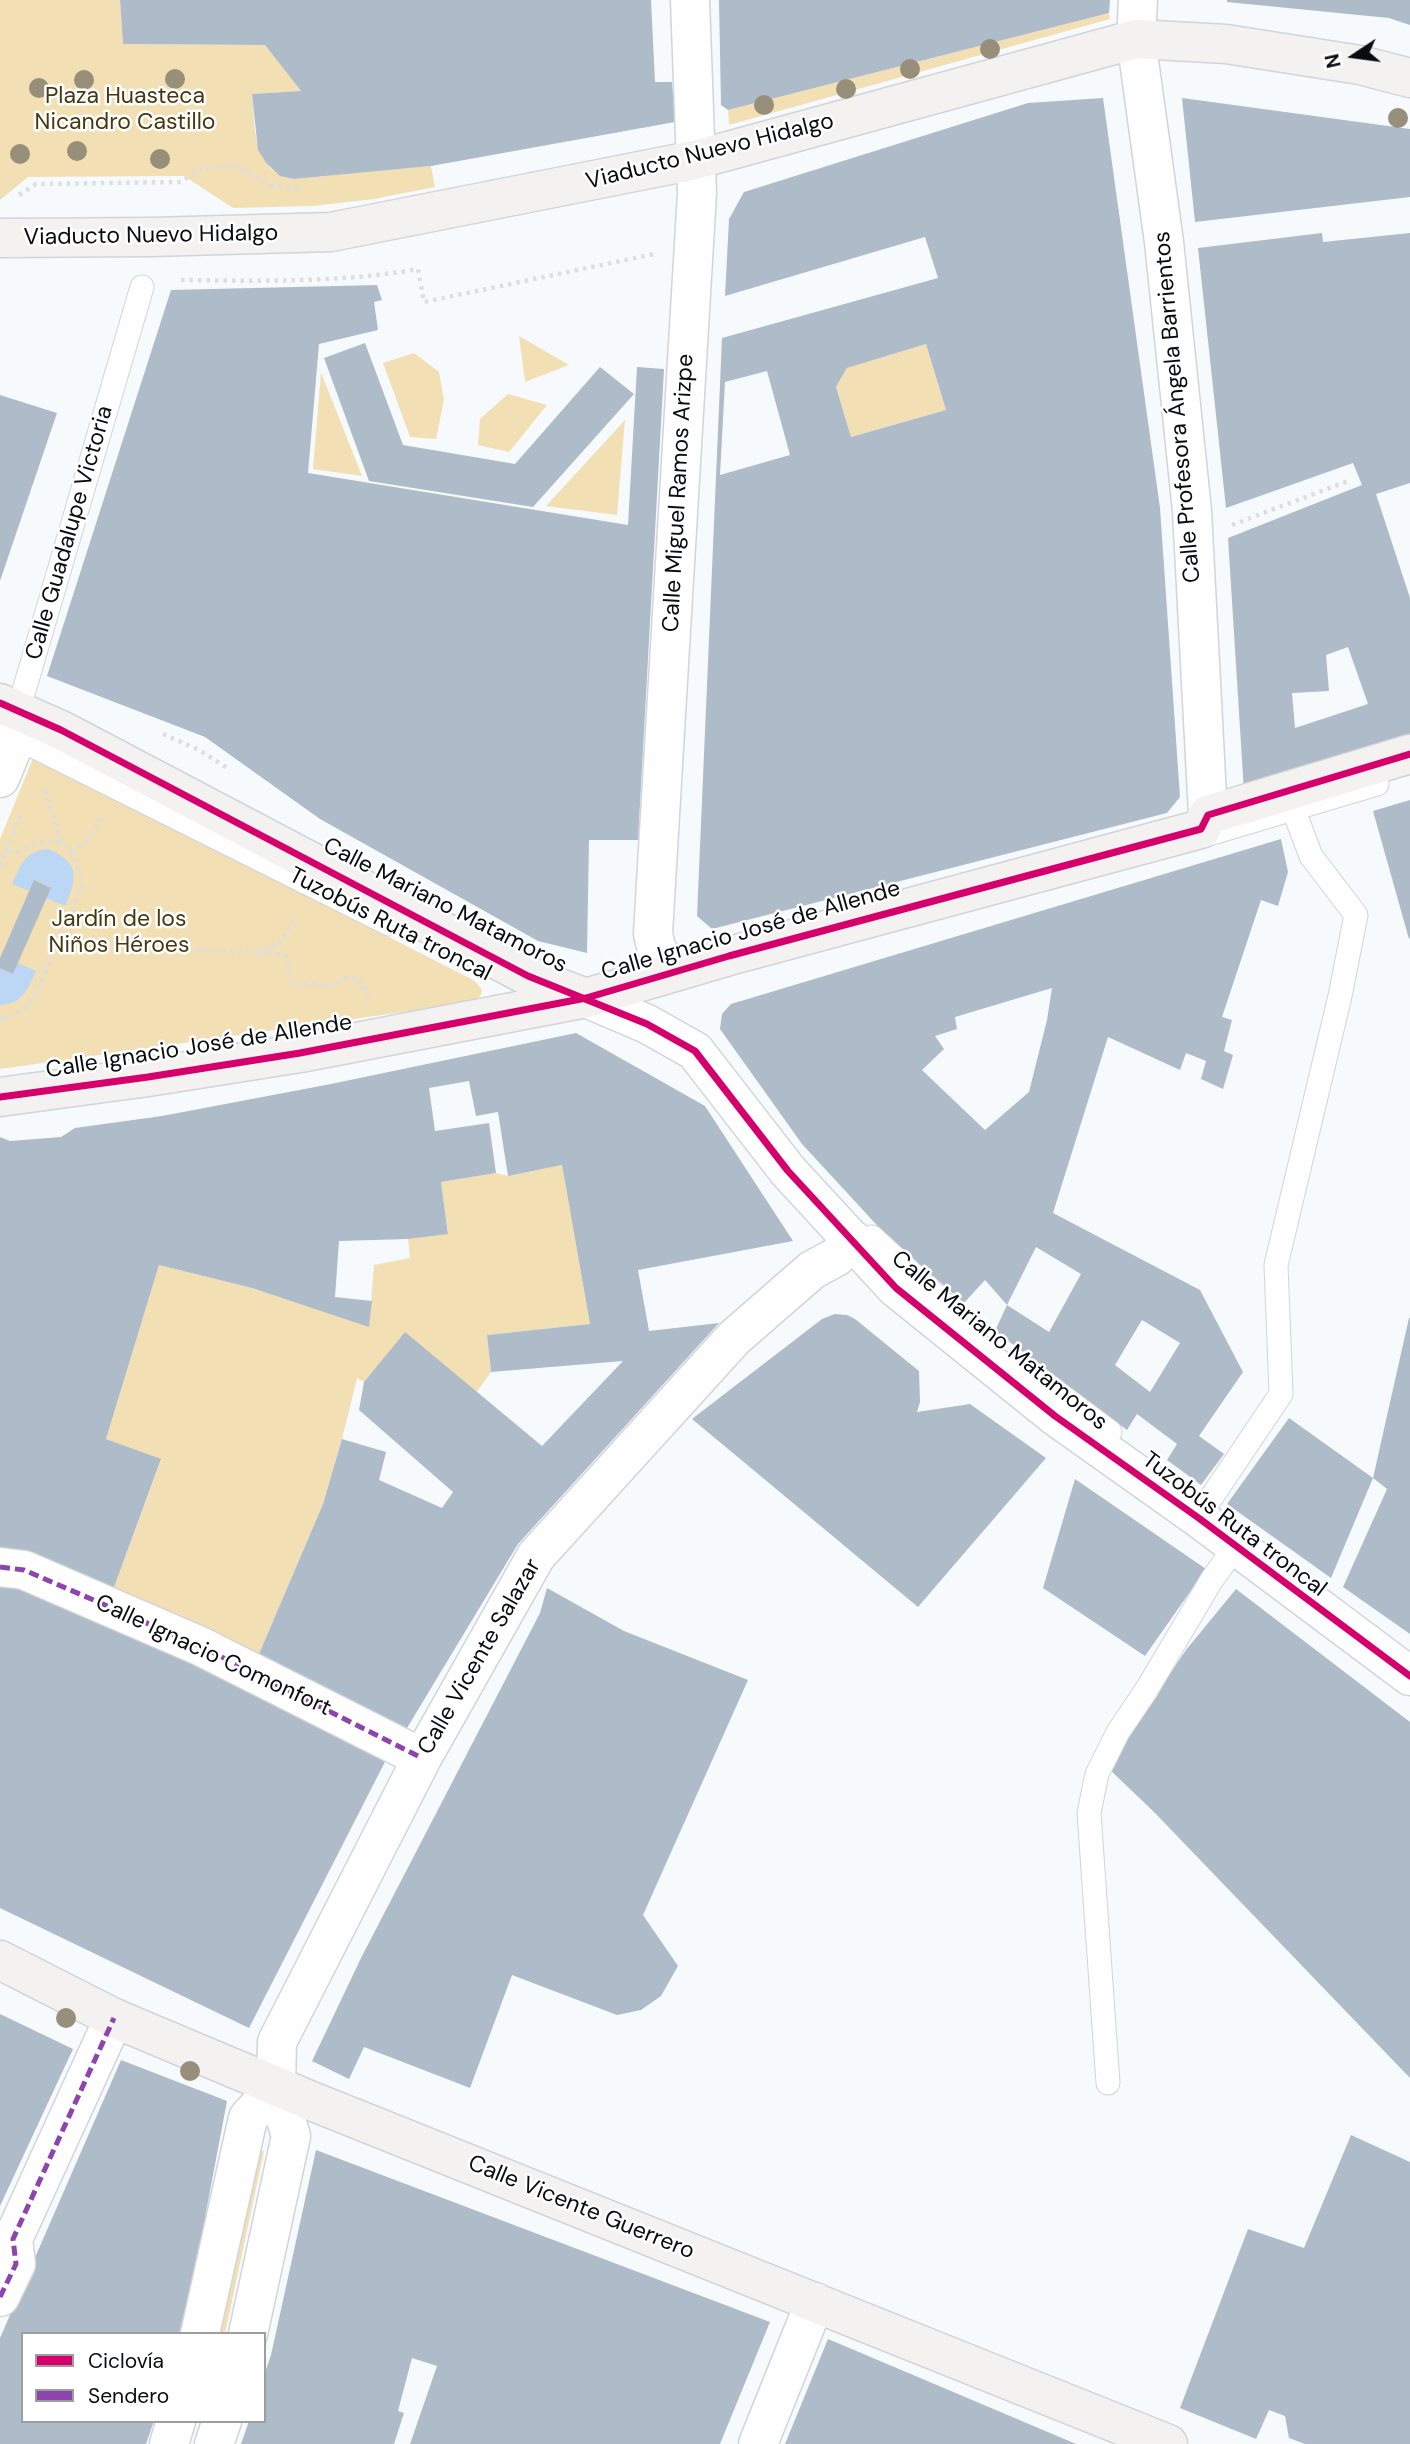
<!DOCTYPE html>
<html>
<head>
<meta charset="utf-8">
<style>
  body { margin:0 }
  #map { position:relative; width:1410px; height:2444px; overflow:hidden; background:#f7fafd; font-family:"DM Sans",sans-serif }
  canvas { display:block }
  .legend { position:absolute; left:21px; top:2332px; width:245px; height:91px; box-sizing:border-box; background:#fff; border:2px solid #9d9e9f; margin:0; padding:9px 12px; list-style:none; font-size:21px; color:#090c10 }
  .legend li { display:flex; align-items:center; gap:14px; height:35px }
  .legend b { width:35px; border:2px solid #9d9e9f }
  .north { position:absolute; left:1319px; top:21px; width:70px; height:70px; -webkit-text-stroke:5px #fff; paint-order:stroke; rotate:257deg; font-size:19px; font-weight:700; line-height:28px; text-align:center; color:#090c10 }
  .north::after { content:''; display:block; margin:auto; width:24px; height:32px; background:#090c10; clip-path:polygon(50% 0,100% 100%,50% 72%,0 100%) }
</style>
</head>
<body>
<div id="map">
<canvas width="1410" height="2444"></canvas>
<ul class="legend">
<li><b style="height:9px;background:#d6006c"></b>Ciclovía</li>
<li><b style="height:9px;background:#8e44ad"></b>Sendero</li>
</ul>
<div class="north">N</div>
</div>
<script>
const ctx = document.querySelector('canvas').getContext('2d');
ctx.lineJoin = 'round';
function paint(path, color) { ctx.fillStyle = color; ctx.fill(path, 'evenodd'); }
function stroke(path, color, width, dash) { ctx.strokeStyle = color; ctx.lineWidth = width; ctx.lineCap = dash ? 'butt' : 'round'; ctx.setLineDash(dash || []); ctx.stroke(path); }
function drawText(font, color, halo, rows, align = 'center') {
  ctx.font = font + ' "DM Sans",sans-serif'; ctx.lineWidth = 5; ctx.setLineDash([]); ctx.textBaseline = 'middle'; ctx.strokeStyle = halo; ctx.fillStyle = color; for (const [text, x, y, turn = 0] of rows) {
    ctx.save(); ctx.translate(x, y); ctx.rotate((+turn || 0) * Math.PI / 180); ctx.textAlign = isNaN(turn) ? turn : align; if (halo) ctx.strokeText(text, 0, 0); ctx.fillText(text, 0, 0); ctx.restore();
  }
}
const green = new Path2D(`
  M0,0H120L123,44L265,45L301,91L252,94C256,129 251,171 294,179L431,166L435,187L374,199L313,206L233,208L184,176L28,177L0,200Z
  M1109,13L1110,19L729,125L728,110Z
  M519,336L569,365L525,382Z
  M926,344L946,410L851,437L836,387L847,368Z
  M414,353L439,372L444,400L436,439L410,437L383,363Z
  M321,372L362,476L313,469Z
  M508,394L547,405L509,452L478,445L480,419Z
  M625,420L617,515L546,506Z
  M34,756L475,981L482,990L481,995L474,1002L0,1069V839Z
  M562,1165L590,1324L487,1335L491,1372L476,1393L405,1333L364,1382L357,1378L342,1439L323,1504L259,1654L113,1590L161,1460L106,1439L159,1265L252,1288L369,1326L374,1265L410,1258L408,1239L448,1233L441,1182L496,1173L508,1176Z
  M257,2150L264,2151L225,2334H215Z`);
const water = new Path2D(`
  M49,849C81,864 77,878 65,906L46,898L51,888L35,880L29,891L12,884C21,865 25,850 49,849Z
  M18,963L36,971C27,990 23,1004 0,1005V968L13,974Z`);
const building = new Path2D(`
  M120,0H651L655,82H672L675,122L431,166L294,179L280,176L266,163L258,150L252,94L301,91L265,45L123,44Z
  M719,0H1110L1109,13L728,110L721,105Z
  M1227,0H1410V25L1389,18L1227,2Z
  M1103,98L1160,508L1180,797L1167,813L712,929L697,916L722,338L938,278L925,237L725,296L729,219L744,192L1028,103ZM926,344L946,410L851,437L836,387L847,368ZM767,371L790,455L720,475L725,382Z
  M1182,98L1410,129V197L1195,222Z
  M1322,233L1323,242L1410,233V483L1376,494L1410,598V738L1244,792L1228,538L1362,485L1353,463L1226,508L1198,248ZM1348,647L1368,704L1295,728L1292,693L1329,691L1326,655Z
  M377,285L382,300L374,302L378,330L319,344L308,473L628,525L637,367L664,369L638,840H589L587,953L538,941L320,819L205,737L47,676L171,290Z
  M365,343L403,445L515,464L600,367L634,394L533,507L369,481L324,358Z
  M0,395L57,413L0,581Z
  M1410,800V938L1409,939L1373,811Z
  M1281,839L1288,872L1278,906L1261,900L1222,1017L1232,1020L1224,1051L1233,1055L1223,1089L1201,1079L1206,1061L1186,1053L1180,1070L1108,1037L1053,1213L1200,1290L1243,1372L1199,1436L1224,1454L1201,1485L1167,1460L1177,1444L1137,1414L1127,1430L995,1331L1007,1305L1049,1332L1081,1274L1036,1247L1007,1305L985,1280L964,1303L886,1235L802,1144L720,1029L722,1014L731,1004ZM1052,988L1047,1020L1029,1092L985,1130L922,1070L944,1049L935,1036L957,1029L955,1017ZM1142,1320L1180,1343L1150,1392L1115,1365Z
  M34,880L51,888L13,974L0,968V958Z
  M576,1033L705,1106L793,1241L638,1270L649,1331L719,1323L518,1544L407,1728L259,1654L323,1504L342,1439L386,1452L379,1480L442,1508L453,1492L359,1410L364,1382L405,1332L542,1446L623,1361L491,1372L487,1335L590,1324L562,1165L508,1176L498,1112L476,1116L469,1081L429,1088L435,1131L489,1123L496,1173L441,1182L448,1234L408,1239L339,1241L335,1297L372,1301L369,1327L252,1288L159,1265L106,1439L161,1459L113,1590L0,1549V1137L10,1141L61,1137L75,1128L162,1116L331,1084Z
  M835,1314L847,1315L855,1319L919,1371L920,1402L917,1412L970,1404L1046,1458L918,1607L692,1419L822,1319Z
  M1409,1318H1410V1634L1343,1587L1387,1489L1373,1478Z
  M1289,1418L1373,1478L1331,1578L1227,1504Z
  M1075,1479L1206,1569L1145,1656L1043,1588Z
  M0,1579L18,1582L389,1754L249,2028L0,1908Z
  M547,1588L624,1631L748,1680L643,1915L678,1966L661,1996L641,2010L617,2015L512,1975L470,2088L364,2047L349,2079L312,2061L361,1958L540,1613Z
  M1236,1589L1410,1722V2078L1154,1812L1107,1767L1186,1650Z
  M0,2014L73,2049L0,2206Z
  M121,2060L227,2101L197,2260L179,2334H23V2421H154L146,2444H0V2338Z
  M1351,2135L1410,2162V2444H1305L1289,2438L1285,2416L1269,2410L1256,2439L1180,2408L1248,2229L1304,2248Z
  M316,2150L770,2322L720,2444H410L437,2366L412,2358L398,2411L404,2413L394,2444H241L249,2421H264V2375L271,2355Z
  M828,2339L925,2380L1076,2444H785Z`);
const path = new Path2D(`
  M19,195L36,184L181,182L201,168L236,166L273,186L298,189
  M181,280C260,281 339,283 418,269L424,302L654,254
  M1232,525L1348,481
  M163,734L199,750L229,769
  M45,790L62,844
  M72,853L88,839L102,816
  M0,866L20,814
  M60,940L255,953L280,943L297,914
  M260,953L286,955L291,984L336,985L343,978H358L366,990L369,999
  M0,1018C16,1016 24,1010 34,998L82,886C76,843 53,828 16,854L6,850`);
const lane = new Path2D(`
  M18,711L142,287
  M7,733L389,924
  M1209,834L1377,784
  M872,1237L952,1311
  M1031,1373L1110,1432
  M1200,1519L1207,1504L1281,1394L1276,1265L1340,996L1356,915L1311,856L1289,798
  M1108,2083L1089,1813L1097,1774L1118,1732L1147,1689L1211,1581L1235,1547`);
const street = new Path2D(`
  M1138,0L1136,39L1164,242L1192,511L1208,815
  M0,778L17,737L18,711
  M686,968C663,961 657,958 653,933L697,193L690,0
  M586,998L647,1024L695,1051L788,1171L896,1288L1055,1416L1200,1519L1410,1676
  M0,1567L24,1570L200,1646L422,1758
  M0,2297L16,2264L13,2239L114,2018
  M200,2334L248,2118L276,2087
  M248,2334L291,2136L276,2087L277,2042L422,1758L536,1556L734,1338L812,1270L836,1257L853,1240
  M169,2444L176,2421
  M214,2444L222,2421
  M758,2444L815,2302`);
const secondary = new Path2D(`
  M0,238L152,237L331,232L695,160L1136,39L1226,44L1360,65L1410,78
  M0,703L61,730L528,976L586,998
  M0,1097L148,1077L300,1053L586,998L729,956L1201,829L1208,815L1410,754
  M0,1960L114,2018L309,2100L1168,2444`);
const quiet = new Path2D(`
  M0,1567L24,1570L200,1646L422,1758
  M0,2297L16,2264L13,2239L114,2018`);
const cycleway = new Path2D(`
  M0,703L61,730L528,976L647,1024L695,1051L788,1171L896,1288L1055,1416L1200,1519L1410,1676
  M0,1097L148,1077L300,1053L586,998L729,956L1201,829L1208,815L1410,754`);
const trees = [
  [990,49],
  [910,69],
  [175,79],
  [84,80],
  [39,88],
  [846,89],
  [764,105],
  [1398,118],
  [77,151],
  [20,154],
  [160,159],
  [66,2018],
  [190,2071]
];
const parkNames = [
  ["Plaza Huasteca",125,97],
  ["Nicandro Castillo",125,123],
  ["Jardín de los",119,920],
  ["Niños Héroes",119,946]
];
const streetNames = [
  ["Viaducto Nuevo Hidalgo",710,152,-14],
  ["Viaducto Nuevo Hidalgo",151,236,-1],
  ["Calle Profesora Ángela Barrientos",1178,407,-95],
  ["Calle Miguel Ramos Arizpe",679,493,-87],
  ["Calle Guadalupe Victoria",70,533,-74],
  ["Calle Mariano Matamoros",445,906,27],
  ["Tuzobús Ruta troncal",390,925,27],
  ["Calle Ignacio José de Allende",751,931,-16],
  ["Calle Ignacio José de Allende",199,1047,-9],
  ["Calle Mariano Matamoros",999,1341,39],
  ["Tuzobús Ruta troncal",1234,1525,37],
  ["Calle Ignacio Comonfort",213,1656,25],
  ["Calle Vicente Salazar",480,1657,-60],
  ["Calle Vicente Guerrero",581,2208,22]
];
paint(green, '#f3dfb4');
paint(water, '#bcd6f5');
paint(building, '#aebbc9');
stroke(lane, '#d1d4d8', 25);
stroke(street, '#d1d4d8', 41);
stroke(secondary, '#d1d4d8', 41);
stroke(path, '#dddedf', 4.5, [3.5, 5]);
stroke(lane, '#fefeff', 23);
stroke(street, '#fefeff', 38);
stroke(secondary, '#f4f2f0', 38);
stroke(quiet, '#8e44ad', 5, [10, 5]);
stroke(cycleway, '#d6006c', 7);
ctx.fillStyle = '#978f7a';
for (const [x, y] of trees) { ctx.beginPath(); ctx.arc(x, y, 10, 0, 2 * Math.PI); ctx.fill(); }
drawText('23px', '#49370f', '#fff', parkNames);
drawText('23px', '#090c10', '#fff', streetNames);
</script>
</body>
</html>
